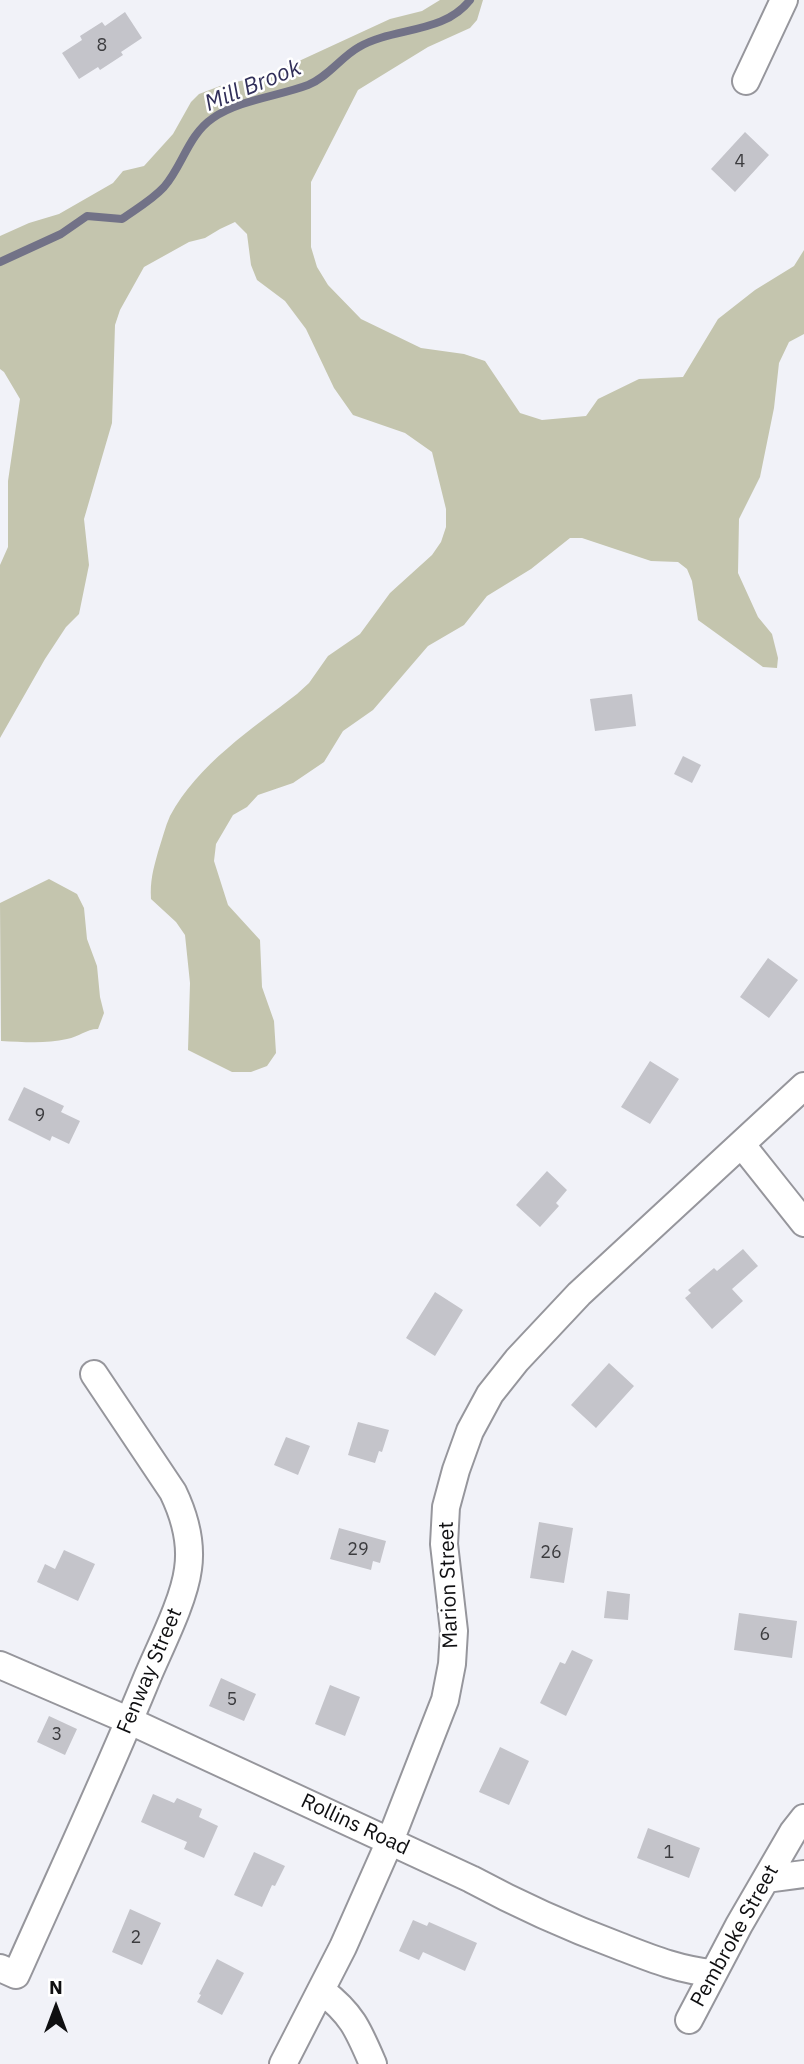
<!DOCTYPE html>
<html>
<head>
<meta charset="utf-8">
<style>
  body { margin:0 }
  #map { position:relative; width:804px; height:2064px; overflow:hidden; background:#f1f2f8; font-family:"IBM Plex Sans",sans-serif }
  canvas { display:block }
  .north { position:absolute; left:21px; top:1973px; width:70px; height:70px; -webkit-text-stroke:5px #fff; paint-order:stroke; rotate:0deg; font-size:19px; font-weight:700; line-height:28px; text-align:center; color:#0f0f11 }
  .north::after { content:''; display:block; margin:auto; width:24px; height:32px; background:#0f0f11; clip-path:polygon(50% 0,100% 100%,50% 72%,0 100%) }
</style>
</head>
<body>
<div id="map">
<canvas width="804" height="2064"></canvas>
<div class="north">N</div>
</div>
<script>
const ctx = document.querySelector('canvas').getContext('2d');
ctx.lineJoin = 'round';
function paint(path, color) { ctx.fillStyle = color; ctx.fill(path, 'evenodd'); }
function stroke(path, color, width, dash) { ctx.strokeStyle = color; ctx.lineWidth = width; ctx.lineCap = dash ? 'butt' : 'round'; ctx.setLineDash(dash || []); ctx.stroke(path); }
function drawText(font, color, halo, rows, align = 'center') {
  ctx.font = font + ' "IBM Plex Sans",sans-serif'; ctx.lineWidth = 5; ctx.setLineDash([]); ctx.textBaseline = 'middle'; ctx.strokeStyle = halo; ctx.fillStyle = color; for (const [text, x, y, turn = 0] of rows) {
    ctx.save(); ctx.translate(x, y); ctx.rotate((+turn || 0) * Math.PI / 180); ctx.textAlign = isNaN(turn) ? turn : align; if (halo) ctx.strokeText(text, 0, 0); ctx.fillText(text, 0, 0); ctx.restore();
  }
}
const green = new Path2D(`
  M440,0H483L477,20L470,28L428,47L358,90L311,182V247L317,267L328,285L361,319L421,348L464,354L485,361L520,413L542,420L586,416L598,399L639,379L683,377L718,319L755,290L794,266L804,250V334L789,342L779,363L774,408L760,477L739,519L738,573L758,617L772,634L778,658L777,668L763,667L698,620L692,581L687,569L678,562L651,561L582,538H570L531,569L487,596L464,625L428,646L373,710L343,731L324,762L293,783L258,795L247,807L233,815L216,844L214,861L228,905L260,940L262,987L274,1021L276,1053L267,1066L251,1072H232L188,1050L190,983L185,935L176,922L151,899C150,881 153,870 158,852C162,840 165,827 170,816C198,764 252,729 297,694L309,683L328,656L360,634L390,593L432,555L441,542L446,527V509L432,452L405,433L353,415L334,388L306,329L285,301L257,280L251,265L247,234L235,222L220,229L205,238L189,242L144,267L120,310L115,325L112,423L84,519L89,565L79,614L66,627L45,659L0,738V565L8,547V481L20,399L4,372L0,369V236L29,223L59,214L113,183L123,171L144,166L173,134L191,102L199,94L220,86L273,73L390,19L422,11Z
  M49,879L77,894L84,908L87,939L97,966L100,997L104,1013L98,1029C86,1029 79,1037 67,1039C46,1044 23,1042 1,1041L0,903Z`);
const stream = new Path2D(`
  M0,262L61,234L87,216L122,219C136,209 152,200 164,187C183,165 188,135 213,118C239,100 279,96 308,85C328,77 341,57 359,47C393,27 444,34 470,0`);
const building = new Path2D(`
  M125,12L142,38L121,52L123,55L100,70L98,67L79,79L62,53L82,40L80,36L102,22L105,26Z
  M745,132L769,155L735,192L711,169Z
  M632,694L636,726L595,731L590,699Z
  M683,756L701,765L692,783L674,774Z
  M768,958L798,980L769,1018L740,997Z
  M650,1061L679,1079L650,1124L621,1107Z
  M24,1087L64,1106L61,1112L80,1121L69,1144L52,1136L50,1141L8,1120Z
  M547,1171L567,1190L556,1203L559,1206L540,1227L516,1205Z
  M743,1249L758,1266L732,1289L743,1301L712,1329L685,1298L691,1293L688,1290L714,1268L717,1271Z
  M435,1292L463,1310L435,1356L406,1338Z
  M609,1363L634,1386L596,1428L571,1405Z
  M358,1422L389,1430L382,1452L379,1451L375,1463L348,1455Z
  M286,1437L310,1446L298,1475L274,1465Z
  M539,1522L573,1528L564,1583L530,1578Z
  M339,1528L386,1541L380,1563L373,1561L371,1570L330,1559Z
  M64,1550L95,1564L78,1601L37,1582L45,1564L55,1569Z
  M607,1591L630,1594L628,1620L604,1618Z
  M739,1613L797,1621L792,1658L734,1650Z
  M572,1650L593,1660L566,1716L540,1703L560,1662L565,1664Z
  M221,1678L256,1694L244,1721L209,1706Z
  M330,1685L360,1697L345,1736L315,1724Z
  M49,1716L77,1729L65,1755L37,1742Z
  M500,1747L529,1761L509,1805L479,1792Z
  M153,1794L174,1803L177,1798L202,1809L199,1817L218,1826L204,1858L184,1849L187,1842L141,1822Z
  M648,1828L700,1848L689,1878L637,1858Z
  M254,1852L285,1866L275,1886L272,1885L262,1907L234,1895Z
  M130,1909L161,1923L142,1965L112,1952Z
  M413,1920L427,1926L429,1922L477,1943L465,1971L423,1952L419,1960L399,1951Z
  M217,1959L244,1973L222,2015L197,2002L201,1995L199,1994Z`);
const minor = new Path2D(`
  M746,81L784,0
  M742,1145L804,1223
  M0,1665L130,1721L471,1879C519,1905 568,1927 619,1946C650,1958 679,1970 713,1973
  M766,1879L804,1874
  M0,1968L16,1975C60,1876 106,1778 147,1678C160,1647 184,1601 188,1569C192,1542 185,1517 173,1492L94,1374
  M322,1991C352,2014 358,2029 373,2064
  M689,2020L739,1925L793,1832L804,1818
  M283,2064L343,1947L390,1841L445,1700L452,1664L454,1631L444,1544L446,1507L456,1470L470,1431L490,1394L517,1360L579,1294L804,1086`);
const numberNames = [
  ["8",102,46],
  ["4",740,162],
  ["9",40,1116],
  ["29",358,1550],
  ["26",551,1553],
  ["6",765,1635],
  ["5",232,1700],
  ["3",57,1735],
  ["1",669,1853],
  ["2",136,1938]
];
const streetNames = [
  ["Marion Street",449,1585,-92],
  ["Fenway Street",150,1671,-67],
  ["Rollins Road",355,1825,25],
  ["Pembroke Street",735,1936,-61]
];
const waterNames = [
  ["Mill Brook",253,86,-22]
];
paint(green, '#c4c5ae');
stroke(stream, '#727287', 8);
paint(building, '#c4c4ca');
stroke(minor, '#96969c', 30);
stroke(minor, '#fff', 26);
drawText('18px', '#3c3c3f', null, numberNames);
drawText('21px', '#0f0f11', '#fff', streetNames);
drawText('italic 23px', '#312f59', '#fff', waterNames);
</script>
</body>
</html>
